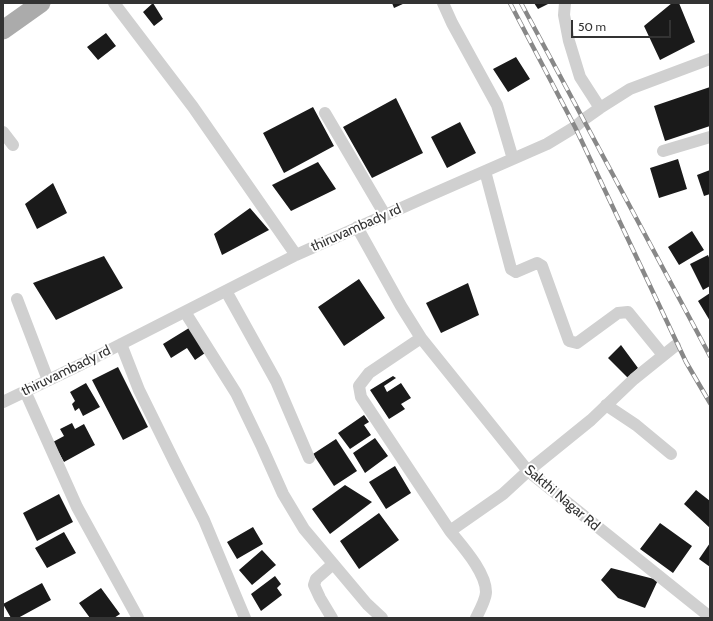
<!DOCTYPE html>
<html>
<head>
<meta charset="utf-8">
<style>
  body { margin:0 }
  #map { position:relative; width:713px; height:621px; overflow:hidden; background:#fff; font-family:Cabin,sans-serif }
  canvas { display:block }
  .frame { position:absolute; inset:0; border:4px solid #333; pointer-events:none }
  .scale { position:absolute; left:571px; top:20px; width:100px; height:18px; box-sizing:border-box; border:2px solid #333; border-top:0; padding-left:5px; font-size:12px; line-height:14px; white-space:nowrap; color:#333; -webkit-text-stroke:3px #fff; paint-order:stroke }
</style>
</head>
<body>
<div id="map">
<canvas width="713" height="621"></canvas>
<div class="frame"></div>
<div class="scale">50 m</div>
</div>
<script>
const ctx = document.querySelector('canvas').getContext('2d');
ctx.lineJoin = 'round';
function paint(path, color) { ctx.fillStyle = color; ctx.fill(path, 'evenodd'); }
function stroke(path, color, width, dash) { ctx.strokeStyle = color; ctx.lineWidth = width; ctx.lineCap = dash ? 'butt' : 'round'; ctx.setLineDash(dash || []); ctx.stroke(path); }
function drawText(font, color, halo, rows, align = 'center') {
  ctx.font = font + ' Cabin,sans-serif'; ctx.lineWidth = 4; ctx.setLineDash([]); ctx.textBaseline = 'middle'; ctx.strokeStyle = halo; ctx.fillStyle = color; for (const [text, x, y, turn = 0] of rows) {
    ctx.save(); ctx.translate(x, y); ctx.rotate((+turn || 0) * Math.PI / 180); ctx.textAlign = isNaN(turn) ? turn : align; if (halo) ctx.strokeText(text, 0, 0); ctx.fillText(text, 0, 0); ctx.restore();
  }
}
const building = new Path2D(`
  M153,3L163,19L154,26L143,12Z
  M392,3H405L394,8Z
  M534,3H550L538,9Z
  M672,3H679L695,42L660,60L644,26Z
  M106,33L116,46L98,60L87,47Z
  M516,57L530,79L508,92L493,69Z
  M710,87V126L665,141L654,106Z
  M396,98L423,153L372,178L343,127Z
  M313,107L334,146L284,173L263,133Z
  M460,122L476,153L447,168L431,137Z
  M678,159L687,189L659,198L650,168Z
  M318,162L336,189L291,211L272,185Z
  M710,170V194L704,196L697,175Z
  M53,183L67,213L37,229L25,204Z
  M250,208L269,230L222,255L214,234Z
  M692,231L704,250L679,265L668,247Z
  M708,255L710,260V286L703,290L690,264Z
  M104,256L123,288L56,320L33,283Z
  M359,279L385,318L344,346L318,307Z
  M468,283L479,315L441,333L426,303Z
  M710,293V321L698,301Z
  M189,328L205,353L195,360L187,348L171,358L163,344Z
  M621,345L638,368L628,378L608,358Z
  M118,367L148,427L123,440L92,380Z
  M393,376L396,378L384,386L387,392L401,383L411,398L401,404L405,409L389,419L370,390Z
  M86,383L100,407L83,416L79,408L75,411L72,404L75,401L70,392Z
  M364,415L369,422L364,425L371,435L350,449L338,433Z
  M72,423L75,429L84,424L95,445L64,462L53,442L64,436L60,429Z
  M375,438L388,456L365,473L353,453Z
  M336,439L357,471L334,486L313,454Z
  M395,466L411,493L386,509L369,482Z
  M345,485L372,502L330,534L312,509Z
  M696,490L710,501V528L684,504Z
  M59,494L73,522L37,541L23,513Z
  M379,513L399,540L359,569L340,541Z
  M660,523L692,546L673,573L640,549Z
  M253,527L263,544L237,559L227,542Z
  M64,532L76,553L47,568L35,548Z
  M710,543V567L699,559Z
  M262,550L276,565L252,585L239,570Z
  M611,568L658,580L645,608L618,598L601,580Z
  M275,576L281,584L277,588L282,595L261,611L251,594Z
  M42,583L51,600L18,618H11L3,604Z
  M101,588L120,614L114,618H90L79,603Z`);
const minor = new Path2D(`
  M114,3L193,107L296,255
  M443,3L452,23L497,105L513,159
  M565,3L564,15L569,41L580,77L600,108
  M325,113L385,215
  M3,132L13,145
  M663,151L710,137
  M485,171L511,269L516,272L537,263L542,266L569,341L577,343L618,313L628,312L663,355
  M357,227L401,306L421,338L369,373L359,386L361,397L450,531
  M226,291L276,381L309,458
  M17,299L48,380
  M185,312L236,393L262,447L283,494L304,529L367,604L382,618
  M421,338L528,471L710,617
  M121,344L139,390L175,463L204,520L237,599L245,618
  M25,391L77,507L138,618
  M3,402L82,364L296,255L426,197L547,144L575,127L583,120L600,108L630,89L710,59
  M606,405L636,425L671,454
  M332,618L320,598L314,585L316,579L333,564
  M476,618C479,612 486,599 486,592C486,572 462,546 450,531L503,494L528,471L591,420L634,379L675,346`);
const primary = new Path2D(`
  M3,30L41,3`);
const rail = new Path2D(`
  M510,3L575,127L686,362L710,403
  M521,3L710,356`);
const streetNames = [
  ["thiruvambady rd",356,228,-24],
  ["thiruvambady rd",66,371,-26],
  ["Sakthi Nagar Rd",562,498,40]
];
paint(building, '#1a1a1a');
stroke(minor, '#d0d0d0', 12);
stroke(primary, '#ababab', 19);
stroke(rail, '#888', 4.5);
stroke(rail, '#fff', 3, [9]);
drawText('14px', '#333', '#fff', streetNames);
</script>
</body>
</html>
